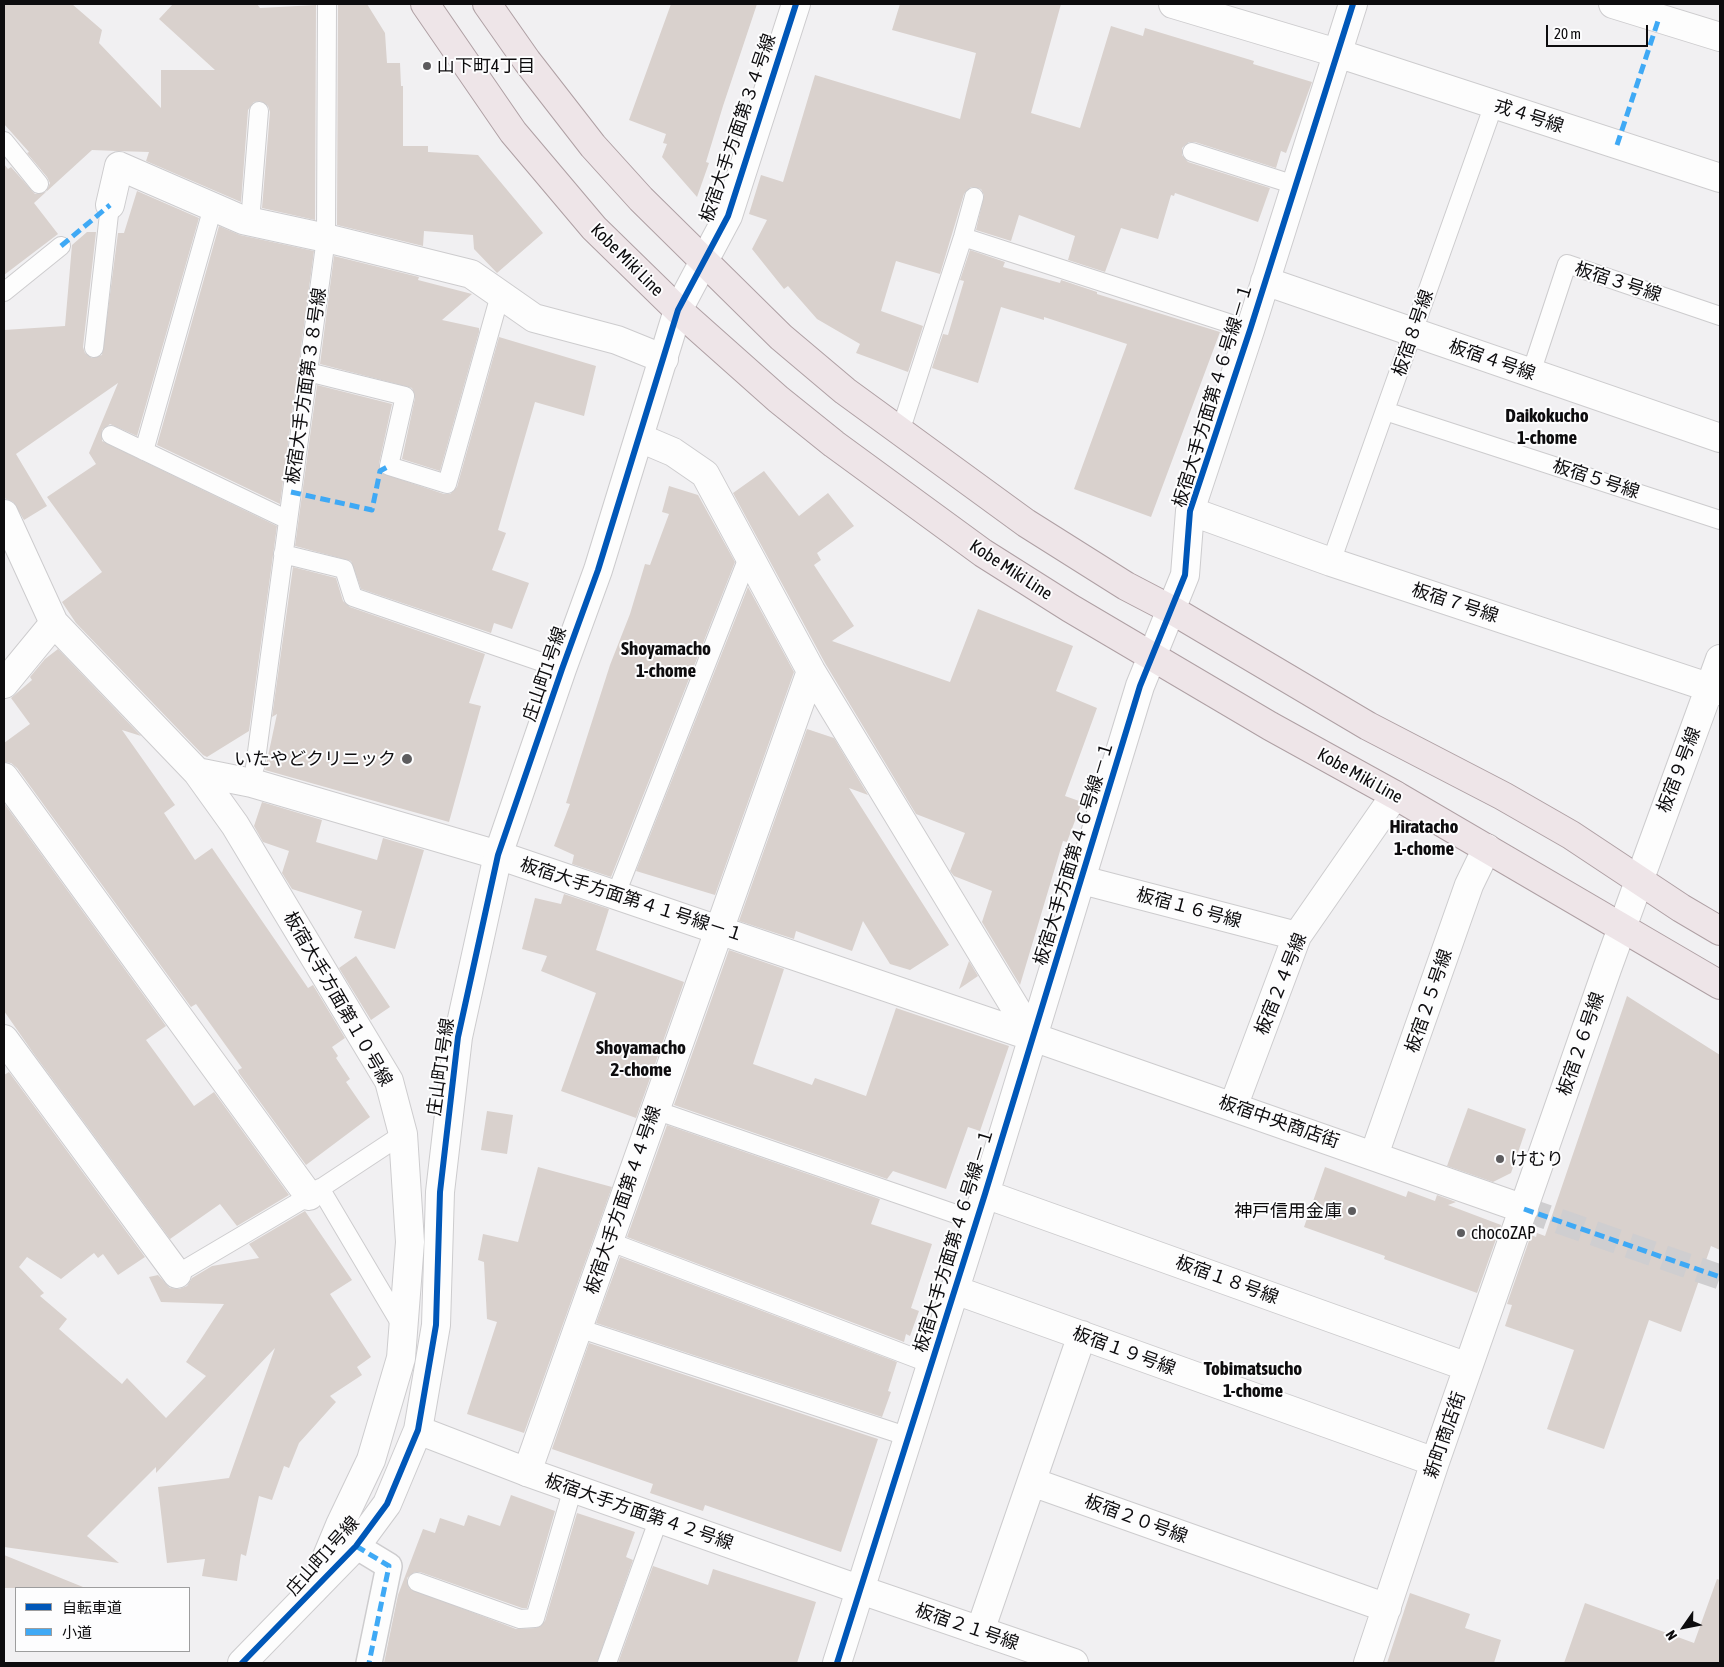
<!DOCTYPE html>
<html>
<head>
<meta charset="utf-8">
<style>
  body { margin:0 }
  #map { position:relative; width:1724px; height:1667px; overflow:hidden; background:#f1f0f2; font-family:"Asap Condensed","Noto Sans JP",sans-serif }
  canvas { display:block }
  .frame { position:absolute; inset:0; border:5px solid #0d0c0e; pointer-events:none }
  .legend { position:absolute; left:15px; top:1587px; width:175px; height:65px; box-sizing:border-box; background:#fdfdfe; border:1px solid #9d9d9e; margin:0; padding:6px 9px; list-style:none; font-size:15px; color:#0d0c0e }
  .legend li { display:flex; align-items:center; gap:10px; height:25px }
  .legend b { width:25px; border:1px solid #9d9d9e }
  .north { position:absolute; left:1659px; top:1602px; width:50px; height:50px; -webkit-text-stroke:4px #fdfdfe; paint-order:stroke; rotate:237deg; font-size:14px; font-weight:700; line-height:20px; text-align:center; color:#0d0c0e }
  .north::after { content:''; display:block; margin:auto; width:18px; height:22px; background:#0d0c0e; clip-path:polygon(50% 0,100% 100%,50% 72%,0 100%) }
  .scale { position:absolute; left:1546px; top:25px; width:102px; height:22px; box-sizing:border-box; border:2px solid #0d0c0e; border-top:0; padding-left:6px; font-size:15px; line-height:18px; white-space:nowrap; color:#0d0c0e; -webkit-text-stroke:4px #fdfdfe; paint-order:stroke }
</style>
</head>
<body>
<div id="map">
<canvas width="1724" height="1667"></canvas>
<div class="frame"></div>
<ul class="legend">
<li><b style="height:6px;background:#0057b8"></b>自転車道</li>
<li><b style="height:6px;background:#3fa9f5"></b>小道</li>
</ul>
<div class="north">N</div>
<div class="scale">20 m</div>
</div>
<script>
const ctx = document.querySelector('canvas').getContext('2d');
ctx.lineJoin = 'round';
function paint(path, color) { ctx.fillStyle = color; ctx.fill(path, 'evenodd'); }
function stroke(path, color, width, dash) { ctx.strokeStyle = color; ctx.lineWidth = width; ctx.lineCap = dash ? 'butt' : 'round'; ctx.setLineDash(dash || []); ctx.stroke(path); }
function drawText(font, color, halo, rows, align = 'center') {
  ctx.font = font + ' "Asap Condensed","Noto Sans JP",sans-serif'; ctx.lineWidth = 4; ctx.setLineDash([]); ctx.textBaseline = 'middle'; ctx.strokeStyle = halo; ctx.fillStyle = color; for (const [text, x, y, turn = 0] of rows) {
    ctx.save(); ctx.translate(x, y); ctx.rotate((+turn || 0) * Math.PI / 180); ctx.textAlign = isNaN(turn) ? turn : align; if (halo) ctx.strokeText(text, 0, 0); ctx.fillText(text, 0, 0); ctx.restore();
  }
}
const building = new Path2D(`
  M4,4H72L102,30L99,43L161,108V70H215L159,19L173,4H257L260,8L316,5L315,220L262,208L270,112L268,106L260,101L254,102L248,110L241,202L146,161L149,152L117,151L92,150L46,192L50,183L47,177L27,153L29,152L4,124Z
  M338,4H367L385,33L387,63H400L401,86H403V146H428V152L478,155L543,233L497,273L474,249L473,235L424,231L423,246L337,225Z
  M671,4H757L723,106L706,162L709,163L697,197L662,157L667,144L663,143L666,134L629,120Z
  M900,4H1061L1031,113L1080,128L1111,26L1143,36L1145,28L1254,61L1253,64L1312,82L1286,153L1281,151L1276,168L1195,142H1189L1182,148V155L1188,162L1270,188L1258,222L1175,193L1174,196L1171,195L1158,239L1121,228L1105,272L1068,260L1075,236L1019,215L1011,241L976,230L984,195L981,189L971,187L964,194L940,274L896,261L881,311L923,326L908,372L856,353L860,344L817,319L788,286L784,289L752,249L767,220L749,214L761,175L783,182L815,75L960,119L976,53L892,30Z
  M4,164L8,169L11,167L35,194L46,192L34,203L58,234L4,275Z
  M137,191L199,218L137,436L110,424L102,430V441L277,526L249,731L207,757L203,755L76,623L62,602L102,572L47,497L96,464L89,453L118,383L16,454L47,506L24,520L13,502L4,498V330L65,326L72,245L87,232H96L83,347L85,353L92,358L102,355L118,233H124Z
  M219,226L240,235L314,251L280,504L157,445Z
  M970,250L1005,262L1003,267L1060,283L1061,280L1097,292V294L1220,332L1151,517L1074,489L1127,344L1044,317V320L1001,307L978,383L932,368L943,334L948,335L964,281L960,280Z
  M334,256L419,277L418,280L472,294L442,320L479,328V332L440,471L402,459L415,398L412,388L320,364Z
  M499,337L596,366L584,416L535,402L498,530L506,533L492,570L529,583L512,629L494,623L491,633L361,589L351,561L295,546L317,385L392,404L379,464L381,473L444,494H450L457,487Z
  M764,471L799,516L828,493L854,526L817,553L821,560L814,565L854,626L832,641L950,682L978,609L1073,646L1056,691L1097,708L1065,796L1082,802L1067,842L1063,841L1020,985L982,922L992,891L954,876L950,871L965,833L916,814L825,663L733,493Z
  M669,486L698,495L735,562L611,877L572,864L574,855L554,846L570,804L566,803L579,762L610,665L630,614L645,564L650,565L669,514L662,512Z
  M293,567L336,578L343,601L350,607L485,654L469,703L481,706L449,822L265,770L277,714L272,717Z
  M748,587L794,672L715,895L636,871Z
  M58,649L141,736L122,730L175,805L164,813L195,860L212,848L308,988L313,985L345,1038L332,1047L338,1056L336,1058L350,1079L346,1082L370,1117L306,1165L239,1073L238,1070L242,1068L196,1004L191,1007L17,768L11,763L4,762V743L30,724L11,698L32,680L30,677L45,659Z
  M807,729L834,738L868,795L849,788L949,945L910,970L890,964L863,921L852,951L796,931L794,939L739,921Z
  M262,802L322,820L316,842L377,860L383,838L424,850L395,949L354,938L362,911L292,889L282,873L289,851L263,842L254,826Z
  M4,803L166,1026L146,1040L194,1106L214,1092L289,1195L237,1226L220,1204L170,1239L34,1054L4,1011Z
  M564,894L609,909L596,950L684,982L636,1118L561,1091L596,993L541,971L547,956L522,949L535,898L561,904Z
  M729,950L784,969L753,1064L812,1085L815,1078L866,1096L896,1008L1009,1046L980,1131L968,1127L946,1189L893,1171L887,1179L674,1105Z
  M356,956L390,1007L371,1020L339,968Z
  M969,961L978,976L959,989Z
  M1627,996L1720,1055V1250L1711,1246L1681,1332L1649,1320L1604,1449L1547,1429L1574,1350L1505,1326L1512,1305L1507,1304L1531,1235L1536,1237L1537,1233L1545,1236Z
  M9,1072L145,1257L118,1275L103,1254L98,1258L94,1253L61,1279L27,1257L19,1267L44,1293L40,1296L67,1319L59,1329L122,1384L127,1378L166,1418L206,1376L186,1362L224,1304L161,1302L149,1277L158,1275L170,1288L179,1289L187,1286L192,1278L212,1266L259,1258L249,1244L305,1211L352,1280L330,1294L371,1357L357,1367L362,1375L330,1396L336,1402L299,1443L289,1468L284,1466L272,1500L259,1496L246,1556L241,1554L237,1581L202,1576L205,1559L167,1563L158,1487L229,1478L275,1348L156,1473V1467L87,1536L119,1563L4,1547V1075Z
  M1468,1108L1526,1129L1511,1173L1493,1182L1447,1166Z
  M487,1111L513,1115L507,1154L481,1150Z
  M667,1125L880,1199L871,1224L932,1244L911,1308L919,1311L910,1336L906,1334L904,1342L627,1237Z
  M538,1167L612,1187L524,1433L467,1414L497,1322L487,1319L484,1262L478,1260L483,1234L518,1242Z
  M1325,1167L1406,1197L1408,1191L1435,1201L1437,1195L1456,1202L1448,1205L1501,1225L1477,1293L1384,1259L1385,1256L1304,1227Z
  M620,1257L897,1362L888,1391L891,1392L882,1417L596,1323Z
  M589,1343L878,1439L841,1552L705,1505L703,1511L650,1493L653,1484L552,1449Z
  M511,1495L555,1511L527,1608H522L420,1572H415L407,1578L409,1588L516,1629L536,1628L545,1621L577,1513L635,1532L626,1557L633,1560L597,1663H384L398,1595L423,1529L435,1533L440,1518L464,1526L468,1515L500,1526Z
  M4,1555L83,1587V1588H4Z
  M653,1566L708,1585L713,1569L816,1602L797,1663H618Z
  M1717,1579L1720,1580V1663H1564L1585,1603L1694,1643Z
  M1410,1593L1470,1614L1465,1628L1501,1640L1494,1663H1387Z`);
const pedestrianTunnel = new Path2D(`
  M1524,1209L1720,1277`);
const service = new Path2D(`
  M4,141L39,184
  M1192,152L1295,185
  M250,222L259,111
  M963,237L1250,330
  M4,292L61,246
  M94,348L110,205
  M308,372L405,396L389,466L447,484L500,295
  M1531,373L1567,264L1720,316
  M1385,411L1720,520
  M900,432L963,237L974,197
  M111,435L288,520
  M144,451L213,207
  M283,554L344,569L353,597L562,669
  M1331,562L1494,104
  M255,767L326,238L327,4
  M616,894L749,555
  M655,1110L976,1221
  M320,1188L403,1328
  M608,1241L931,1364
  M177,1274L309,1196L403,1134
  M578,1328L909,1437
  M417,1582L520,1619L535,1618L573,1488
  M607,1663L659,1518`);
const pedestrian = new Path2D(`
  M356,1546L389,1566L369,1663`);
const minor = new Path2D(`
  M1173,4L1337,53L1720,178
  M1613,4L1720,37
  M110,205L119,166L243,220L326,238L471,274L534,318L617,340L664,359
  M704,261L728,216L796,4
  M1265,281L1720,438
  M640,438L673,452L705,474L811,671L1033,1037
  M1190,511L1331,562L1720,691
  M4,514L54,623L197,772L235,825L389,1081L403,1134L410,1242L401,1358L371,1460L340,1525L313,1590
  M4,684L54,623
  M197,772L252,783L498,855L1033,1037L1524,1209
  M4,777L309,1196
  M1082,880L1297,936
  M4,1039L177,1274
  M1233,1107L1297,936L1395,795
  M1374,1155L1469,885L1487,848
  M985,1194L1468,1367
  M955,1290L1435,1462
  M527,1472L811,671
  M1032,1482L1387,1608
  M861,1590L1074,1663
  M980,1631L1082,1335
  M837,1663L985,1194L1140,686L1185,575L1190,511L1250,330L1353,4
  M1368,1663L1435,1462L1607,969L1720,659`);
const tertiary = new Path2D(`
  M418,1430L527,1472L861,1590
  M242,1663L356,1546L387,1504L418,1430L436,1325L440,1192L458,1037L498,855L562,669L598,570L678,310L704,261`);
const primary = new Path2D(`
  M425,4L513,132L594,228L678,310L778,399L834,444L983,553L1070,608L1270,726L1395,795L1720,985
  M487,4L527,61L593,146L641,199L781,337L845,391L1026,523L1126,586L1172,610L1368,726L1503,796L1571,835L1681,908L1720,931`);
const quiet = new Path2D(`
  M1617,145L1659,18
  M61,246L110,205
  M291,492L372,510L380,471L389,466
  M1524,1209L1720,1277
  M356,1546L389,1566L369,1663`);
const cycleway = new Path2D(`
  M242,1663L356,1546L387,1504L418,1430L436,1325L440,1192L458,1037L498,855L562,669L598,570L678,310L728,216L796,4
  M837,1663L985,1194L1140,686L1185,575L1190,511L1250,330L1353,4`);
const markers = [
  [427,66,5,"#5d5c5e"],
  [407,759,6,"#5d5c5e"],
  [1500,1159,5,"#5d5c5e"],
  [1352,1211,5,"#5d5c5e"],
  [1461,1233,5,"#5d5c5e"]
];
const poiNames = [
  ["山下町4丁目",437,66],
  ["いたやどクリニック",396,759,"right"],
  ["けむり",1510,1159],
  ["神戸信用金庫",1342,1211,"right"],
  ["chocoZAP",1471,1233]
];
const streetNames = [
  ["戎４号線",1529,116,18],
  ["板宿大手方面第３４号線",738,128,-71],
  ["Kobe Miki Line",627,260,45],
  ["板宿３号線",1618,282,18],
  ["板宿８号線",1413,333,-71],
  ["板宿４号線",1492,360,19],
  ["板宿大手方面第３８号線",306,386,-82],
  ["板宿大手方面第４６号線－１",1213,395,-73],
  ["板宿５号線",1596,479,18],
  ["Kobe Miki Line",1011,570,33],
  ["板宿７号線",1455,603,18],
  ["庄山町1号線",545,674,-71],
  ["板宿９号線",1679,770,-69],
  ["Kobe Miki Line",1360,776,29],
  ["板宿大手方面第４６号線－１",1074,853,-73],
  ["板宿大手方面第４１号線－１",632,900,18],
  ["板宿１６号線",1189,908,15],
  ["板宿２４号線",1281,984,-68],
  ["板宿大手方面第１０号線",338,999,60],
  ["板宿２５号線",1429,1001,-71],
  ["板宿２６号線",1581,1044,-71],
  ["庄山町1号線",441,1067,-82],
  ["板宿中央商店街",1279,1122,19],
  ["板宿大手方面第４４号線",623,1200,-71],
  ["板宿大手方面第４６号線－１",954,1240,-73],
  ["板宿１８号線",1227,1280,20],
  ["板宿１９号線",1124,1351,20],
  ["新町商店街",1445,1435,-71],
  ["板宿大手方面第４２号線",639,1512,19],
  ["板宿２０号線",1136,1519,20],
  ["庄山町1号線",323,1556,-48],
  ["板宿２１号線",967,1627,19]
];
const neighbourhoodNames = [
  ["Daikokucho",1547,416],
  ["1-chome",1547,438],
  ["Shoyamacho",666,649],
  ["1-chome",666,671],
  ["Hiratacho",1424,827],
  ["1-chome",1424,849],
  ["Shoyamacho",641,1048],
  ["2-chome",641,1070],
  ["Tobimatsucho",1253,1369],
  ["1-chome",1253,1391]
];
paint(building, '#d9d1cd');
stroke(pedestrianTunnel, '#cfced0', 25, [25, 12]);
stroke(service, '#cdccce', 20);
stroke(pedestrian, '#cdccce', 28);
stroke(minor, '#cdccce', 30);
stroke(tertiary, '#cdccce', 30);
stroke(primary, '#afa0a4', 30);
stroke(service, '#fdfdfd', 18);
stroke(pedestrian, '#fdfdfd', 25);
stroke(minor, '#fdfdfd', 28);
stroke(tertiary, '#fdfdfd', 28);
stroke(primary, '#eee5e8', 28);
stroke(quiet, '#3fa9f5', 5, [10, 5]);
stroke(cycleway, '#0057b8', 6);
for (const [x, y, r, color] of markers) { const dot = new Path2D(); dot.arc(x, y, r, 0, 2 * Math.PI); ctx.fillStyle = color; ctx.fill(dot); stroke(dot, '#fdfdfe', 2); }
drawText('18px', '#0d0c0e', '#fdfdfe', poiNames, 'left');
drawText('18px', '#0d0c0e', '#fdfdfe', streetNames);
drawText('bold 19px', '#0d0c0e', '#fdfdfe', neighbourhoodNames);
</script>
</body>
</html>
